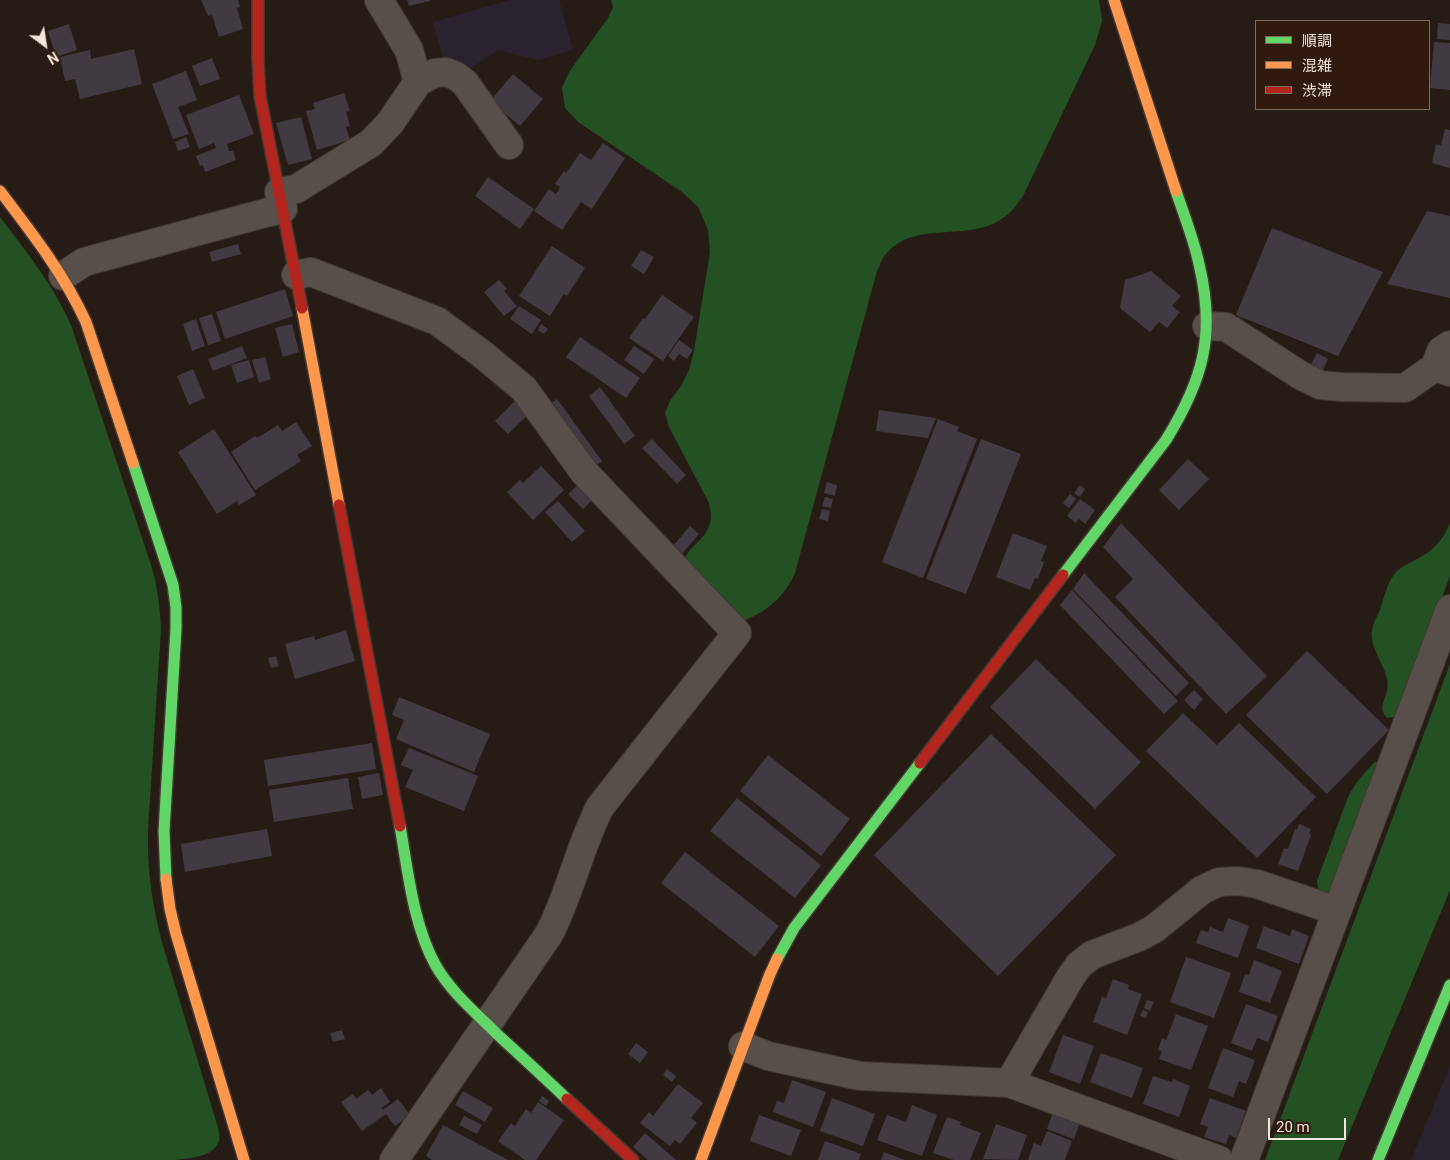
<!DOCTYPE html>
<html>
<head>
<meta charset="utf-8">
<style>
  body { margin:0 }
  #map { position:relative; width:1450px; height:1160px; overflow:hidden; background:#271c15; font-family:Roboto,"Noto Sans JP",sans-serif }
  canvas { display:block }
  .legend { position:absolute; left:1255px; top:20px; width:175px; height:90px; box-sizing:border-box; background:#2f1a0d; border:1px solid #7e6c60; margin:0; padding:6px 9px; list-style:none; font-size:15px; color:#f5e6dd }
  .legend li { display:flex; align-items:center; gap:10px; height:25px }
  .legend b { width:25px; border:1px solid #7e6c60 }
  .north { position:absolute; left:20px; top:20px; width:50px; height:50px; -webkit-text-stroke:4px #2f1a0d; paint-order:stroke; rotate:149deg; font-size:14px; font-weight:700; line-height:20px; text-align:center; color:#f5e6dd }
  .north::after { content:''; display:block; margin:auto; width:18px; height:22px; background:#f5e6dd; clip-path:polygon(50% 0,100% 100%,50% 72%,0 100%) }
  .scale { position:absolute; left:1268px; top:1118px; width:78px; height:22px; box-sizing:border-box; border:2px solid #f5e6dd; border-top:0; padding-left:6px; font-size:15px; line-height:18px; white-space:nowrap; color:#f5e6dd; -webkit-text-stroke:4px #2f1a0d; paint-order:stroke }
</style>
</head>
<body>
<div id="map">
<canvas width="1450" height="1160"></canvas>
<ul class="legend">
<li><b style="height:6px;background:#63d668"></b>順調</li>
<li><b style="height:6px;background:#ff974d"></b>混雑</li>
<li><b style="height:6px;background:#b3261e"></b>渋滞</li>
</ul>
<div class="north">N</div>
<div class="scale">20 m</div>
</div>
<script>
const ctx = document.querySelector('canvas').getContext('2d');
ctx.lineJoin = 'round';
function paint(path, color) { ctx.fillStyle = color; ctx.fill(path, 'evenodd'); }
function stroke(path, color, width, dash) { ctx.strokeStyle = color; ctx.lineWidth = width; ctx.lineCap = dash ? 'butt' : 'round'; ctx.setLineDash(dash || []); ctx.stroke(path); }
const industrial = new Path2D(`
  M510,0H559L573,50L538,60L498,50L468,70L444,62L433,22Z
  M1450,1066V1160H1411Z`);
const forest = new Path2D(`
  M611,0H1099L1102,21L1095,45L1023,196C1018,202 1014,210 1008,214C972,246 918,217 886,254C882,258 880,265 877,271L795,573C784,597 768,611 743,621L683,560C697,537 717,535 709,503L669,427L665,413L670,401L681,386L689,370L694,351L710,252L708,230L698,207L682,192L578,122L565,108L562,88L569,72L608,18L613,7Z
  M0,217C27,253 54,285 72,328L152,568C158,589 160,608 161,629L148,830C147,869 152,902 161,939L219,1131C219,1135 220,1140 218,1143C211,1158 188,1158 174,1160H0Z
  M1450,523V576L1399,713L1394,717L1387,718C1375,705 1391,696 1387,679C1384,665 1374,653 1372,639C1370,629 1376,618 1380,610C1384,597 1388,580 1397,571C1406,563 1417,560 1427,553C1438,546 1445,535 1450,523Z
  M1450,664V890L1338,1160H1265Z
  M1375,762L1379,763L1330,891L1322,893L1318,888L1317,881L1348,797C1355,783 1364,773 1375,762Z`);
const building = new Path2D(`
  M201,0H238L240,7L237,8L243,29L219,37L212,15L208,16Z
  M407,0H430V1L409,6Z
  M1438,23L1450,24V40L1437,39Z
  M69,24L77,50L56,57L48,31Z
  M1434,42L1450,43V90L1430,88Z
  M134,49L142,84L80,99L75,79L65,81L60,57L90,50L91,59Z
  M212,58L220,79L200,86L192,66Z
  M186,71L197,100L178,107L189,134L173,139L152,84Z
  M513,74L543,99L520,126L490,101Z
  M344,93L350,111L346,112L350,126L346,127L350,140L317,150L306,111L315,109L313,103Z
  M239,95L254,134L227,144L229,151H233L236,160L205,172L203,165L200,166L196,156L216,148L214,143L199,149L186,115Z
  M301,117L312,159L288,165L276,123Z
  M1445,129L1450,130V168L1432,163L1436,144L1441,145Z
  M186,137L190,147L178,151L175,142Z
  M603,143L625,158L592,209L581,202L562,230L534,211L549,189L556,194L560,187L555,184L564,171L566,173L580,153L591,160Z
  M488,177L534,209L520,229L475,196Z
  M1427,211L1450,216V298L1387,284Z
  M1272,228L1383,272L1338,356L1236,315Z
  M238,244L241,254L212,262L209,252Z
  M552,246L585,268L567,296L564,294L550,316L519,296Z
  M641,250L654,257L644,274L631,266Z
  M1151,271L1181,296L1172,306L1180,312L1167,328L1159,322L1150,332L1120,308L1125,280Z
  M499,280L507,289L504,291L517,306L504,316L484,292Z
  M285,289L293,316L225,339L216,312Z
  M662,295L694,317L663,361L629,338L643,318L645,319Z
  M519,306L541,320L532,334L510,319Z
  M212,314L221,341L208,345L199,318Z
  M196,319L205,346L192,351L183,324Z
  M292,324L299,352L283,357L275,328Z
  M541,324L548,329L544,334L538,330Z
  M580,337L640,378L626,398L566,357Z
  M679,340L693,350L687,359L679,354L674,361L668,356Z
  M242,346L247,358L213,371L208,359Z
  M634,346L654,359L644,374L624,360Z
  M1317,353L1328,359L1322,372L1310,366Z
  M265,357L271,379L259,383L252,360Z
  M249,360L254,377L237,383L231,365Z
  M193,369L205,398L189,405L177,376Z
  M600,387L635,436L624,444L589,396Z
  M557,399L602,461L591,469L546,407Z
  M516,400L529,414L508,434L495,421Z
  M879,410L936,418L928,438L876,431Z
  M938,419L959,427L957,431L977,439L923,578L882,562Z
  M296,422L312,446L297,455L301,461L255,490L231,452L255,436L257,438L278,425L282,431Z
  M214,429L256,495L239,505L237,501L217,514L178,452Z
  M652,439L686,475L677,484L642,448Z
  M981,439L1021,454L966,594L926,579Z
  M1188,459L1209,479L1179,510L1159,490Z
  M541,466L564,490L533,520L507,492L520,480L523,483Z
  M827,482L837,485L835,496L824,493Z
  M580,483L594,498L583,509L568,494Z
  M1080,485L1085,489L1080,497L1074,493Z
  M1070,494L1076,499L1069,508L1063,503Z
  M825,497L833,499L831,508L822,506Z
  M1080,499L1095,510L1085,524L1079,519L1076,523L1067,516Z
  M558,501L585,531L572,542L545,512Z
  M822,509L830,511L828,521L819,519Z
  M1121,523L1267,676L1226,714L1115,597L1133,579L1103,547Z
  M690,526L699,534L680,556L671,548Z
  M1013,533L1047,546L1041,561L1044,562L1038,579L1035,578L1030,590L996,577Z
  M1084,573L1189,683L1176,696L1073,589Z
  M1072,590L1178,701L1164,714L1060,605Z
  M346,630L355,661L295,679L285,644L314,636L315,640Z
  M1307,651L1389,730L1327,794L1246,715Z
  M276,656L279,666L271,668L268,658Z
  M1036,659L1141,762L1095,809L990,707Z
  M1194,690L1203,699L1194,710L1184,700Z
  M399,697L490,734L474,772L396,739L404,720L392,715Z
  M1183,713L1217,745L1239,723L1316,797L1257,858L1146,751Z
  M991,734L1116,855L998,976L874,855Z
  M372,743L376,769L268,786L264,760Z
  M409,748L478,776L464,811L405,787L413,770L401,765Z
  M768,755L850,819L821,856L740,791Z
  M379,773L383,795L362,799L358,777Z
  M348,778L353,809L274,822L269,790Z
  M737,798L821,865L795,898L710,831Z
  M1299,824L1311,829L1309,834L1311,835L1298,871L1278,864L1284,848L1288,849L1295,829L1297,830Z
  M267,829L272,856L185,872L181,844Z
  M685,852L779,926L755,957L661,883Z
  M1228,918L1249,926L1238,958L1196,943L1201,930L1208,932L1210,927L1223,932Z
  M1264,926L1290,936L1292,929L1309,936L1299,964L1256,948Z
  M1186,957L1231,973L1214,1018L1170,1002Z
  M1254,960L1282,971L1270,1003L1239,992L1245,974L1249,975Z
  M1113,979L1129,985L1128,989L1142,994L1127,1035L1093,1022L1102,997L1106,998Z
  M1147,1000L1154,1002L1150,1011L1144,1008Z
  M1246,1004L1278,1016L1268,1042L1257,1038L1252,1051L1231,1043Z
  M1143,1010L1148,1012L1146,1018L1140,1016Z
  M1176,1014L1208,1026L1191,1070L1159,1059L1162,1051L1158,1050L1162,1038L1166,1040Z
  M342,1030L345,1039L333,1042L330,1033Z
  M1063,1035L1094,1046L1080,1084L1049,1072Z
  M636,1043L648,1052L640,1063L628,1054Z
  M1223,1048L1255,1060L1246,1084L1239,1081L1233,1097L1208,1088Z
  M1101,1053L1143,1068L1132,1098L1090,1082Z
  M667,1069L676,1076L672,1082L663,1075Z
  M1153,1076L1172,1082L1173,1079L1190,1086L1179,1117L1143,1104Z
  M792,1080L826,1092L813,1127L773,1112L777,1101L784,1103Z
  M678,1084L703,1103L691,1118L697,1123L680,1144L675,1140L670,1146L640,1123L649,1112L653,1116Z
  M381,1088L390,1102L381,1108L383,1110L398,1099L410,1115L395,1126L386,1114L362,1131L341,1102L353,1094L356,1099L368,1090L372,1095Z
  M463,1091L493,1108L485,1122L455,1105Z
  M542,1096L549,1101L546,1106L539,1101Z
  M832,1098L875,1114L863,1146L820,1131Z
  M1210,1098L1246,1111L1236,1138L1229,1135L1226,1144L1204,1137L1208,1127L1200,1124Z
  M538,1102L564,1120L536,1160H525L498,1141L511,1123L515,1126L526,1109L531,1113Z
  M912,1105L937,1115L922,1156L877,1140L887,1115L906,1122Z
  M1053,1112L1080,1122L1074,1139L1047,1129Z
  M759,1115L801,1130L791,1156L750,1141Z
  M464,1116L482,1125L477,1134L459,1125Z
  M947,1117L961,1122L960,1125L981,1133L970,1160H954L933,1153Z
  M996,1124L1027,1135L1018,1160L983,1159Z
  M443,1125L508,1160H432L426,1156Z
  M1047,1131L1072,1141L1065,1160H1028L1034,1143L1041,1146Z
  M645,1133L676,1160H648L633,1147Z
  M825,1141L861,1154L859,1160H818Z
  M884,1152L905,1160H881Z`);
const street = new Path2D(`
  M379,0L409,50L418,82
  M279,192L296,189L371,143L390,123L418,82L435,73L446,72L456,76L465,83L509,145
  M296,275L311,272L437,321L482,354L524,389L584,472L737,633L600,807C579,848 570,894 549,934L394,1160
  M63,276L84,262L265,213L283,209
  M1207,326L1226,327L1300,375L1320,385L1341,387L1405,388L1435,367L1450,372
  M1435,367L1441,351L1450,345
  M743,1046L768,1056L860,1076L1009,1083L1219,1160
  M1009,1083L1070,978L1079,965L1092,955L1139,937L1154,929L1202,890L1219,882L1238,881L1257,884L1337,911
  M1244,1160L1450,609`);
const fast = new Path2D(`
  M133,463L173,585L176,607V629L164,831L166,879
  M1063,575L1166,440C1203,380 1216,335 1199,264C1194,240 1184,215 1176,191
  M400,826C408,871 413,925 436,966C451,992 476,1013 497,1034C521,1056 544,1077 567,1099
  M777,959L794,928L920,763
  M1378,1160L1450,985`);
const slow = new Path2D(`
  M1114,0L1176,191
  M0,191C32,233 64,274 86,322L133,463
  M302,308L339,505
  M166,879L170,909L176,934L244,1160
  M701,1160L770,974L777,959`);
const jam = new Path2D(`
  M258,0V59L260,96L302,308
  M339,505L400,826
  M920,763L1063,575
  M567,1099L633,1160`);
paint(industrial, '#2a222f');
paint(forest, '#235123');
paint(building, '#413a42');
stroke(street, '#413832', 30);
stroke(fast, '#413832', 14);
stroke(slow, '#413832', 14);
stroke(jam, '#413832', 14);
stroke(street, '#584f4a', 28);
stroke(fast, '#63d668', 11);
stroke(slow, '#ff974d', 11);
stroke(jam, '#b3261e', 11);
</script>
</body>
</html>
